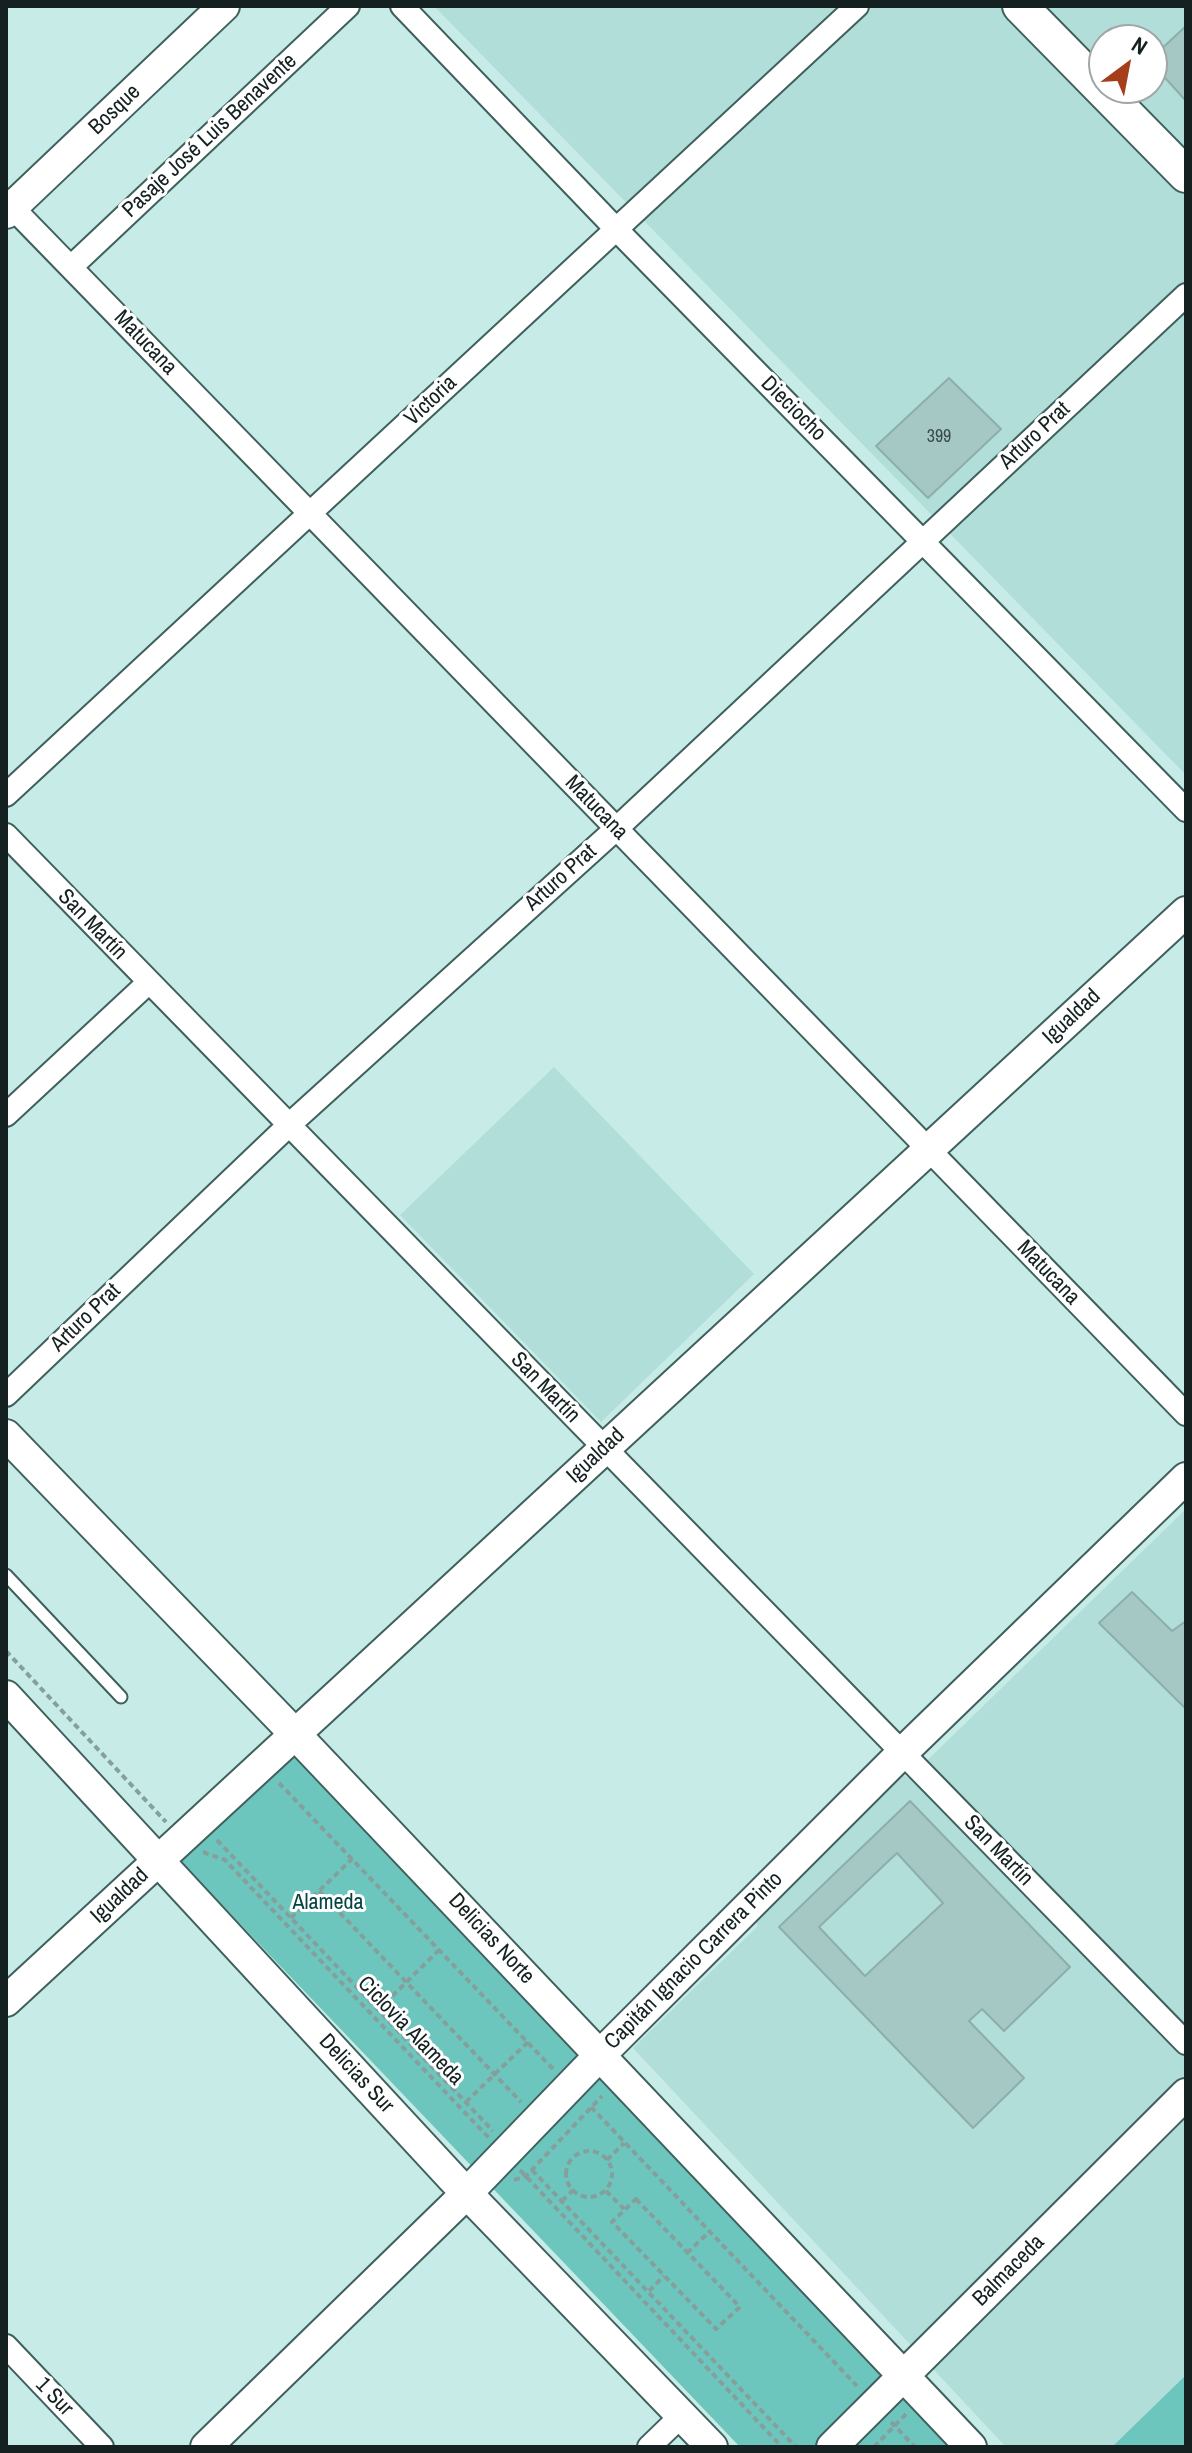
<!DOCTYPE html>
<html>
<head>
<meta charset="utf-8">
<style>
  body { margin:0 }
  #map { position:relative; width:1192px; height:2453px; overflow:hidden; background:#c7ebe7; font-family:"Archivo Narrow",sans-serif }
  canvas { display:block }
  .frame { position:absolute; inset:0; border:8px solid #142120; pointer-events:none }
  .north { position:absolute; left:1088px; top:24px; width:80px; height:80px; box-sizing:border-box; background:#fff; border:2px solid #a1a6a6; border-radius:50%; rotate:32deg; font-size:22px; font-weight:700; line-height:32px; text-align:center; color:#142120 }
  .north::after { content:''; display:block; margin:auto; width:28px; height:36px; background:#a53e1b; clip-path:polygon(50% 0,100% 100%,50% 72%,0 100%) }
</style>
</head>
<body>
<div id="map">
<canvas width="1192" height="2453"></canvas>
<div class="frame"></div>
<div class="north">N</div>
</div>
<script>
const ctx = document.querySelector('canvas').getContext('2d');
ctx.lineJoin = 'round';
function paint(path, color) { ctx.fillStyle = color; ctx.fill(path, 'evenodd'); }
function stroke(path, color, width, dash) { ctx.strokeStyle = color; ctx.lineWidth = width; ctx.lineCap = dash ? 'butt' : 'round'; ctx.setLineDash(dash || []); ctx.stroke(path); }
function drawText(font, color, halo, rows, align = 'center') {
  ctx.font = font + ' "Archivo Narrow",sans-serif'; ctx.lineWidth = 6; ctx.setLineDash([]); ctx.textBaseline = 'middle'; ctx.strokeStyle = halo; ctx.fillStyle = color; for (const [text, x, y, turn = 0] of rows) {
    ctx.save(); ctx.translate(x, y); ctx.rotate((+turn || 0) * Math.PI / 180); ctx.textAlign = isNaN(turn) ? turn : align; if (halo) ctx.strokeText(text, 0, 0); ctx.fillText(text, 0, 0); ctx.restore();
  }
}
const built = new Path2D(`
  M434,6H1186V775ZM1104,40H1152V88H1104Z
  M554,1067L754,1274L601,1422L400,1215Z
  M1186,1509V2447H1006L633,2048L758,1926L756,1923L904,1775L909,1778Z`);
const green = new Path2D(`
  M295,1756L952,2447H740L179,1860Z
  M1186,2375V2447H1112Z`);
const building = new Path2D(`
  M1186,26V101L1158,70L1167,62L1158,52Z
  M949,378L1001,429L928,498L876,446Z
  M1132,1592L1172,1631L1186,1621V1709L1099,1623Z
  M910,1801L1070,1967L1004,2031L982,2009L969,2021L1024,2078L973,2128L779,1927ZM897,1853L943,1903L865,1976L819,1927Z`);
const path = new Path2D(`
  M6,1651L166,1822
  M279,1783L554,2070
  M217,1840L493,2131
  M203,1852L225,1860L489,2138
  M319,1891L521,2102
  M291,1918L352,1859
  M378,2010L439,1950
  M466,2102L528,2042
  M591,2107L857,2386
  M566 2174a23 23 0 1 1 46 0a23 23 0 1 1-46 0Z
  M607,2160L624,2143
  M520,2170L782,2447
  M532,2170L796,2447
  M514,2180L526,2176L602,2096
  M606,2191L624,2209
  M636,2199L740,2307L716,2329L612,2222Z
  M562,2201L573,2190
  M687,2253L709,2232
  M649,2291L664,2276
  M891,2422L915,2447
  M874,2447L907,2413`);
const lane = new Path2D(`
  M6,1575L121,1697`);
const street = new Path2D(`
  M402,6L616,229L1186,810
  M6,201L1186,1414
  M71,267L348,6
  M6,795L857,6
  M6,835L1186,2043
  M6,1115L148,983
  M6,1395L289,1125L616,829L1186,295
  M6,2346L102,2447
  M649,2447L681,2416`);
const secondary = new Path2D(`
  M6,213L224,6
  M6,1435L295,1734L971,2447
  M6,1696L453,2179L712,2447
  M6,2001L1186,912
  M206,2447L467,2193L600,2055L902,1753L1186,1478
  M832,2447L1186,2094`);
const primary = new Path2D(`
  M1020,6L1186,175`);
const numberNames = [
  ["399",939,437]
];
const streetNames = [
  ["Bosque",115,110,-44],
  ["Pasaje José Luis Benavente",210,136,-43],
  ["Matucana",145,343,46],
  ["Victoria",431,401,-43],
  ["Dieciocho",793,409,45],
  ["Arturo Prat",1035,436,-43],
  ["Matucana",596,808,46],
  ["Arturo Prat",561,878,-42],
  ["San Martín",92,925,46],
  ["Igualdad",1072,1017,-43],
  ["Matucana",1048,1273,46],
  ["Arturo Prat",86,1318,-44],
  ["San Martín",545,1388,46],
  ["Igualdad",596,1456,-43],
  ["San Martín",998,1851,46],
  ["Igualdad",120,1896,-43],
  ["Delicias Norte",491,1939,47],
  ["Capitán Ignacio Carrera Pinto",694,1961,-45],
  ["Ciclovia Alameda",410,2031,46],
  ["Delicias Sur",356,2074,47],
  ["Balmaceda",1009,2271,-45],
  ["1 Sur",54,2397,46]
];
const parkNames = [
  ["Alameda",328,1903]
];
paint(built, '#b1ded9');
paint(green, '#6dc6be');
paint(building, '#a5c8c4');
stroke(building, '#8dafab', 2);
stroke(lane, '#40605d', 15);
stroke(street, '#40605d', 26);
stroke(secondary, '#40605d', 34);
stroke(primary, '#40605d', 38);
stroke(path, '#849f9c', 4, [6, 4]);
stroke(lane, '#fff', 11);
stroke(street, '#fff', 22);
stroke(secondary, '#fff', 30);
stroke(primary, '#fff', 34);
drawText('18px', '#384b49', null, numberNames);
drawText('22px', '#142120', '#fff', streetNames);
drawText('22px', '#044541', '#fff', parkNames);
</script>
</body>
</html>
